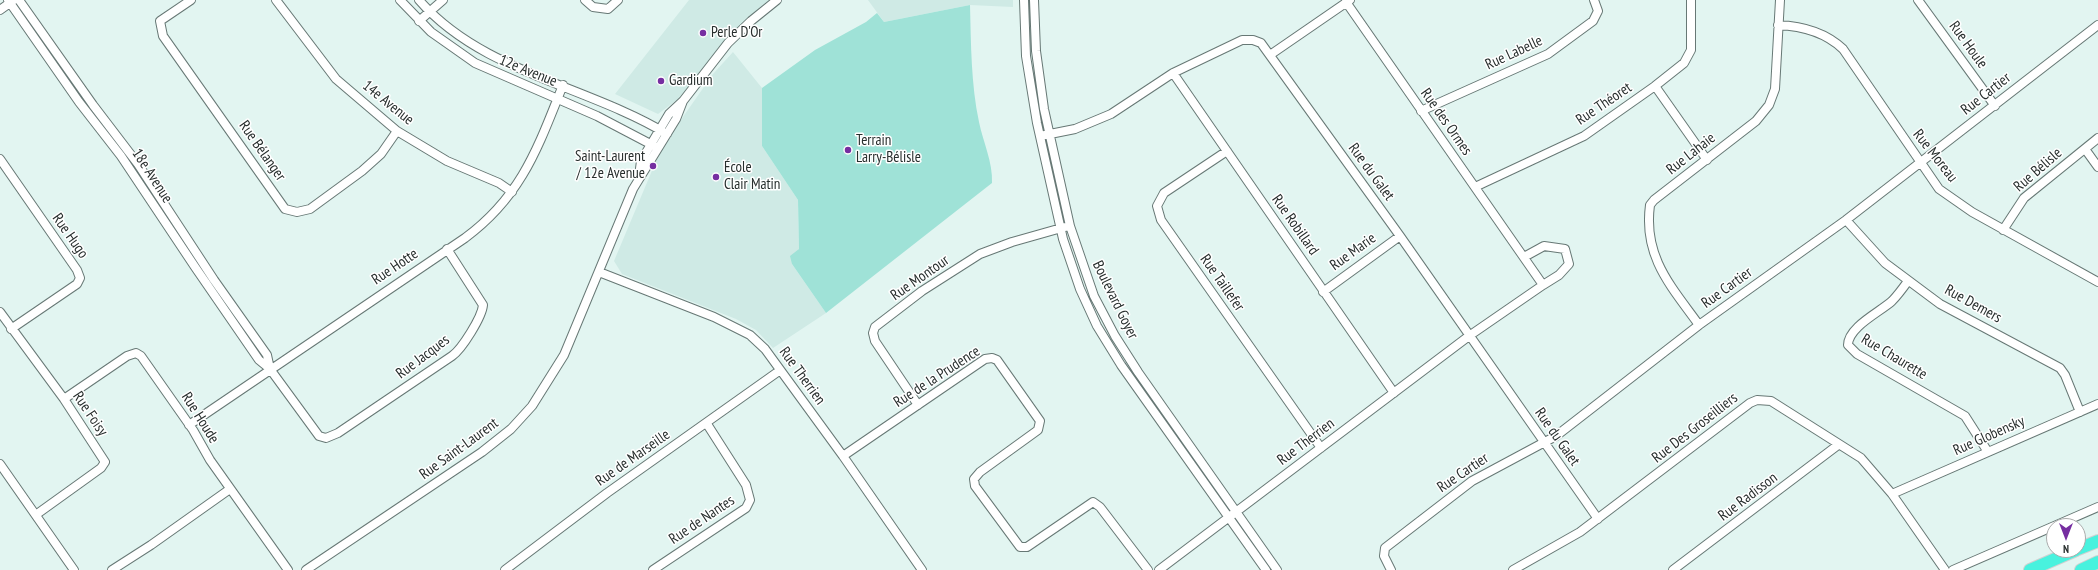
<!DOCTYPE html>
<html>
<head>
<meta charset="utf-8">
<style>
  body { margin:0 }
  #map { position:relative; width:2098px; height:570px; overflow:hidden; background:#e2f5f1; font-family:"PT Sans Narrow",sans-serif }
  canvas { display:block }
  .north { position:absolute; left:2046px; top:518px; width:40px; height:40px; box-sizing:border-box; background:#fff; border:1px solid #a9abab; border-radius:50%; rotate:180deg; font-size:11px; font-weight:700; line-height:16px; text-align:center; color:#272e2d }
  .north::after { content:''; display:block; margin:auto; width:14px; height:18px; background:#762ea1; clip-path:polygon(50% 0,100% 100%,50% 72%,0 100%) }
</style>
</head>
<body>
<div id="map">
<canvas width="2098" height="570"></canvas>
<div class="north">N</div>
</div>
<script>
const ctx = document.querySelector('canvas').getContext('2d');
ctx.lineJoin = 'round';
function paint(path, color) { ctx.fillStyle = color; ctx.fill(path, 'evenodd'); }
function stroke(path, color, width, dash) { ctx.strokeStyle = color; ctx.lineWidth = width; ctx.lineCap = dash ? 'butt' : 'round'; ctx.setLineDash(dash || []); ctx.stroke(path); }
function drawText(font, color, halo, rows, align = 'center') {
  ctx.font = font + ' "PT Sans Narrow",sans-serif'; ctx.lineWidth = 3; ctx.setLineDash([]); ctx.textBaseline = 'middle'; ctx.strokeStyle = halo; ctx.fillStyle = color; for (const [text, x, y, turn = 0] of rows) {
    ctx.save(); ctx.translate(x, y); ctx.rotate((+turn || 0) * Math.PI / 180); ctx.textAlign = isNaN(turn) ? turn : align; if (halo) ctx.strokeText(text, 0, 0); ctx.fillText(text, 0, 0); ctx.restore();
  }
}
const built = new Path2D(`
  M689,0H770L730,36L678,99L658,114L615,94Z
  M868,0H1013V7L970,5L884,22Z
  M733,52L762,88V146L798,200L799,249L792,264L826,313L773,348L756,330L736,319L622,274L614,261L659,154L671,134L713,74Z`);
const green = new Path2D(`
  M970,5C971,44 971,84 979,122C983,142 993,162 992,183L826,313L792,264L790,256L799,249L798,200L762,146V88L815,50L866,22L877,13L884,22Z`);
const minor = new Path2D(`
  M8,0L79,102L121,156L195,267L259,360L270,369L319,436L326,438L338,433L452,356C462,349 482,317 483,305L447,249
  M19,0L93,105L138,164L214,280L267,355L270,369
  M191,0L160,21L163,36L285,209L297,212L310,209L362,171L381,154L397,131
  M276,0L336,79L397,131L447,161L499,183L512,192
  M400,0L431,32L475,63L597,116L658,148
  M419,0C481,72 588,86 667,134
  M585,0L593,7L608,9L618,0
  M1024,0L1026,56L1037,123L1063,239L1080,289L1097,326L1121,365L1266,570
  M1034,0L1036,51L1044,109L1070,226L1094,296L1115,336L1138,372L1277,570
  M1918,0L1995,106
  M0,10L14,0
  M419,21L443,0
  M1778,25C1803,26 1825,32 1843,49L1939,189L1972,212L2098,282
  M1270,55L1350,0
  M1173,73L1394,393
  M1655,86L1707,160
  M1421,111L1548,54L1593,21L1598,11L1594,0
  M1040,136L1075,129L1111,114L1173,73L1242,40H1253L1261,43L1400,236L1598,519
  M2085,149L2098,167
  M1227,151L1164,193L1157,206L1161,220L1321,448
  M0,159L77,270L80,278L77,284L11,329
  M639,176L641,161L669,114L683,101L728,43L751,21L777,0
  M1475,187L1584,136L1655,86L1684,63L1691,50V0
  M1846,220L1885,263L1940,304L2060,368L2065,375L2080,412
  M2003,230L2024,198L2098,138
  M1524,257L1544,246L1565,249L1569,264L1559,275L1543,285
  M599,272L714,317L750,335L765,349L843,456L922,570
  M1908,281C1903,288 1898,295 1892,301C1880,312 1848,327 1848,345L1857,354L1965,416L1988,452
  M1323,292L1400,236
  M0,312L64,399L105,462L101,468L37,514
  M1699,325C1671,286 1643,257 1650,205L1654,200L1756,121L1769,105L1775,89L1780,0
  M64,399L127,356L136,353L141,356L193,430L210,460L288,570
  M918,405L875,341L873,333L875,327L922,291L980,254L1012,242L1065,227
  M189,425L465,238C522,196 538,147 563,85
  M843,456L985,359L992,358L997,360L1040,421L1038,430L980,472L974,479L975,486L1020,547H1027L1093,502L1100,507L1148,570
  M0,464L74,570
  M1892,494L2098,404
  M112,570L151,545L230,489
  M306,570L482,452L511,429L532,406L564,355L633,189L676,119L683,101
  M505,570L607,493L779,371
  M653,570L746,508L750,500L746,485L707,424
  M1159,570L1469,336L1543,285L1346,2
  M1391,570L1384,556L1385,548L1472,481L1556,436L1699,325L1846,220L2098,25
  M1513,570L1580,532L1750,403L1757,400L1771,401L1861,458L1892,494L1945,570
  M1673,570L1838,445
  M1953,570L2098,507`);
const highway = new Path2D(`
  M2078,549L2098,541
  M2030,570L2076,550
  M2081,570L2098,562`);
const markers = [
  [703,33,4,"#762ea1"],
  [661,81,4,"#762ea1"],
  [848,150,4,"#762ea1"],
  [653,166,4,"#762ea1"],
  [716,177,4,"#762ea1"]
];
const poiNames = [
  ["Perle D'Or",711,33],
  ["Gardium",669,81],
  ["Terrain",856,141],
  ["Larry-Bélisle",856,158],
  ["Saint-Laurent",645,157,"right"],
  ["/ 12e Avenue",645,174,"right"],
  ["École",724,168],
  ["Clair Matin",724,185]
];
const streetNames = [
  ["Rue Houle",1968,45,54],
  ["Rue Labelle",1514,53,-25],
  ["12e Avenue",528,71,22],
  ["Rue Cartier",1986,94,-38],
  ["14e Avenue",388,103,39],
  ["Rue Théoret",1604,104,-34],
  ["Rue des Ormes",1446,122,55],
  ["Rue Bélanger",262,151,55],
  ["Rue Lahaie",1691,154,-38],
  ["Rue Moreau",1935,156,52],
  ["Rue Bélisle",2038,170,-41],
  ["Rue du Galet",1371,172,54],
  ["18e Avenue",152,176,57],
  ["Rue Robillard",1295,225,55],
  ["Rue Hugo",70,236,55],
  ["Rue Marie",1353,252,-36],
  ["Rue Hotte",395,267,-34],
  ["Rue Montour",920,278,-35],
  ["Rue Taillefer",1222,283,55],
  ["Rue Cartier",1727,288,-36],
  ["Boulevard Goyer",1115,300,64],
  ["Rue Demers",1973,304,29],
  ["Rue Jacques",423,357,-37],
  ["Rue Chaurette",1894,357,31],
  ["Rue Therrien",802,376,54],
  ["Rue de la Prudence",937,377,-33],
  ["Rue Foisy",90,414,56],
  ["Rue Houde",200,418,58],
  ["Rue Des Groseilliers",1695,428,-38],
  ["Rue Globensky",1989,436,-24],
  ["Rue du Galet",1557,437,55],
  ["Rue Therrien",1306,442,-37],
  ["Rue Saint-Laurent",459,449,-36],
  ["Rue de Marseille",633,458,-35],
  ["Rue Cartier",1463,473,-34],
  ["Rue Radisson",1748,497,-37],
  ["Rue de Nantes",702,520,-34]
];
paint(built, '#cfeae5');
paint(green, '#9fe2d7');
stroke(minor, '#677875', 10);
stroke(highway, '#cfd1d1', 14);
stroke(minor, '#fff', 8);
stroke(highway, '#48f2de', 12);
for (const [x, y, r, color] of markers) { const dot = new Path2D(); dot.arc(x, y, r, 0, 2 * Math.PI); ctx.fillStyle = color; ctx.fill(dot); stroke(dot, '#fff', 1.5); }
drawText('15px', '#272e2d', '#fff', poiNames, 'left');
drawText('15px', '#272e2d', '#fff', streetNames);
</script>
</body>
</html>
